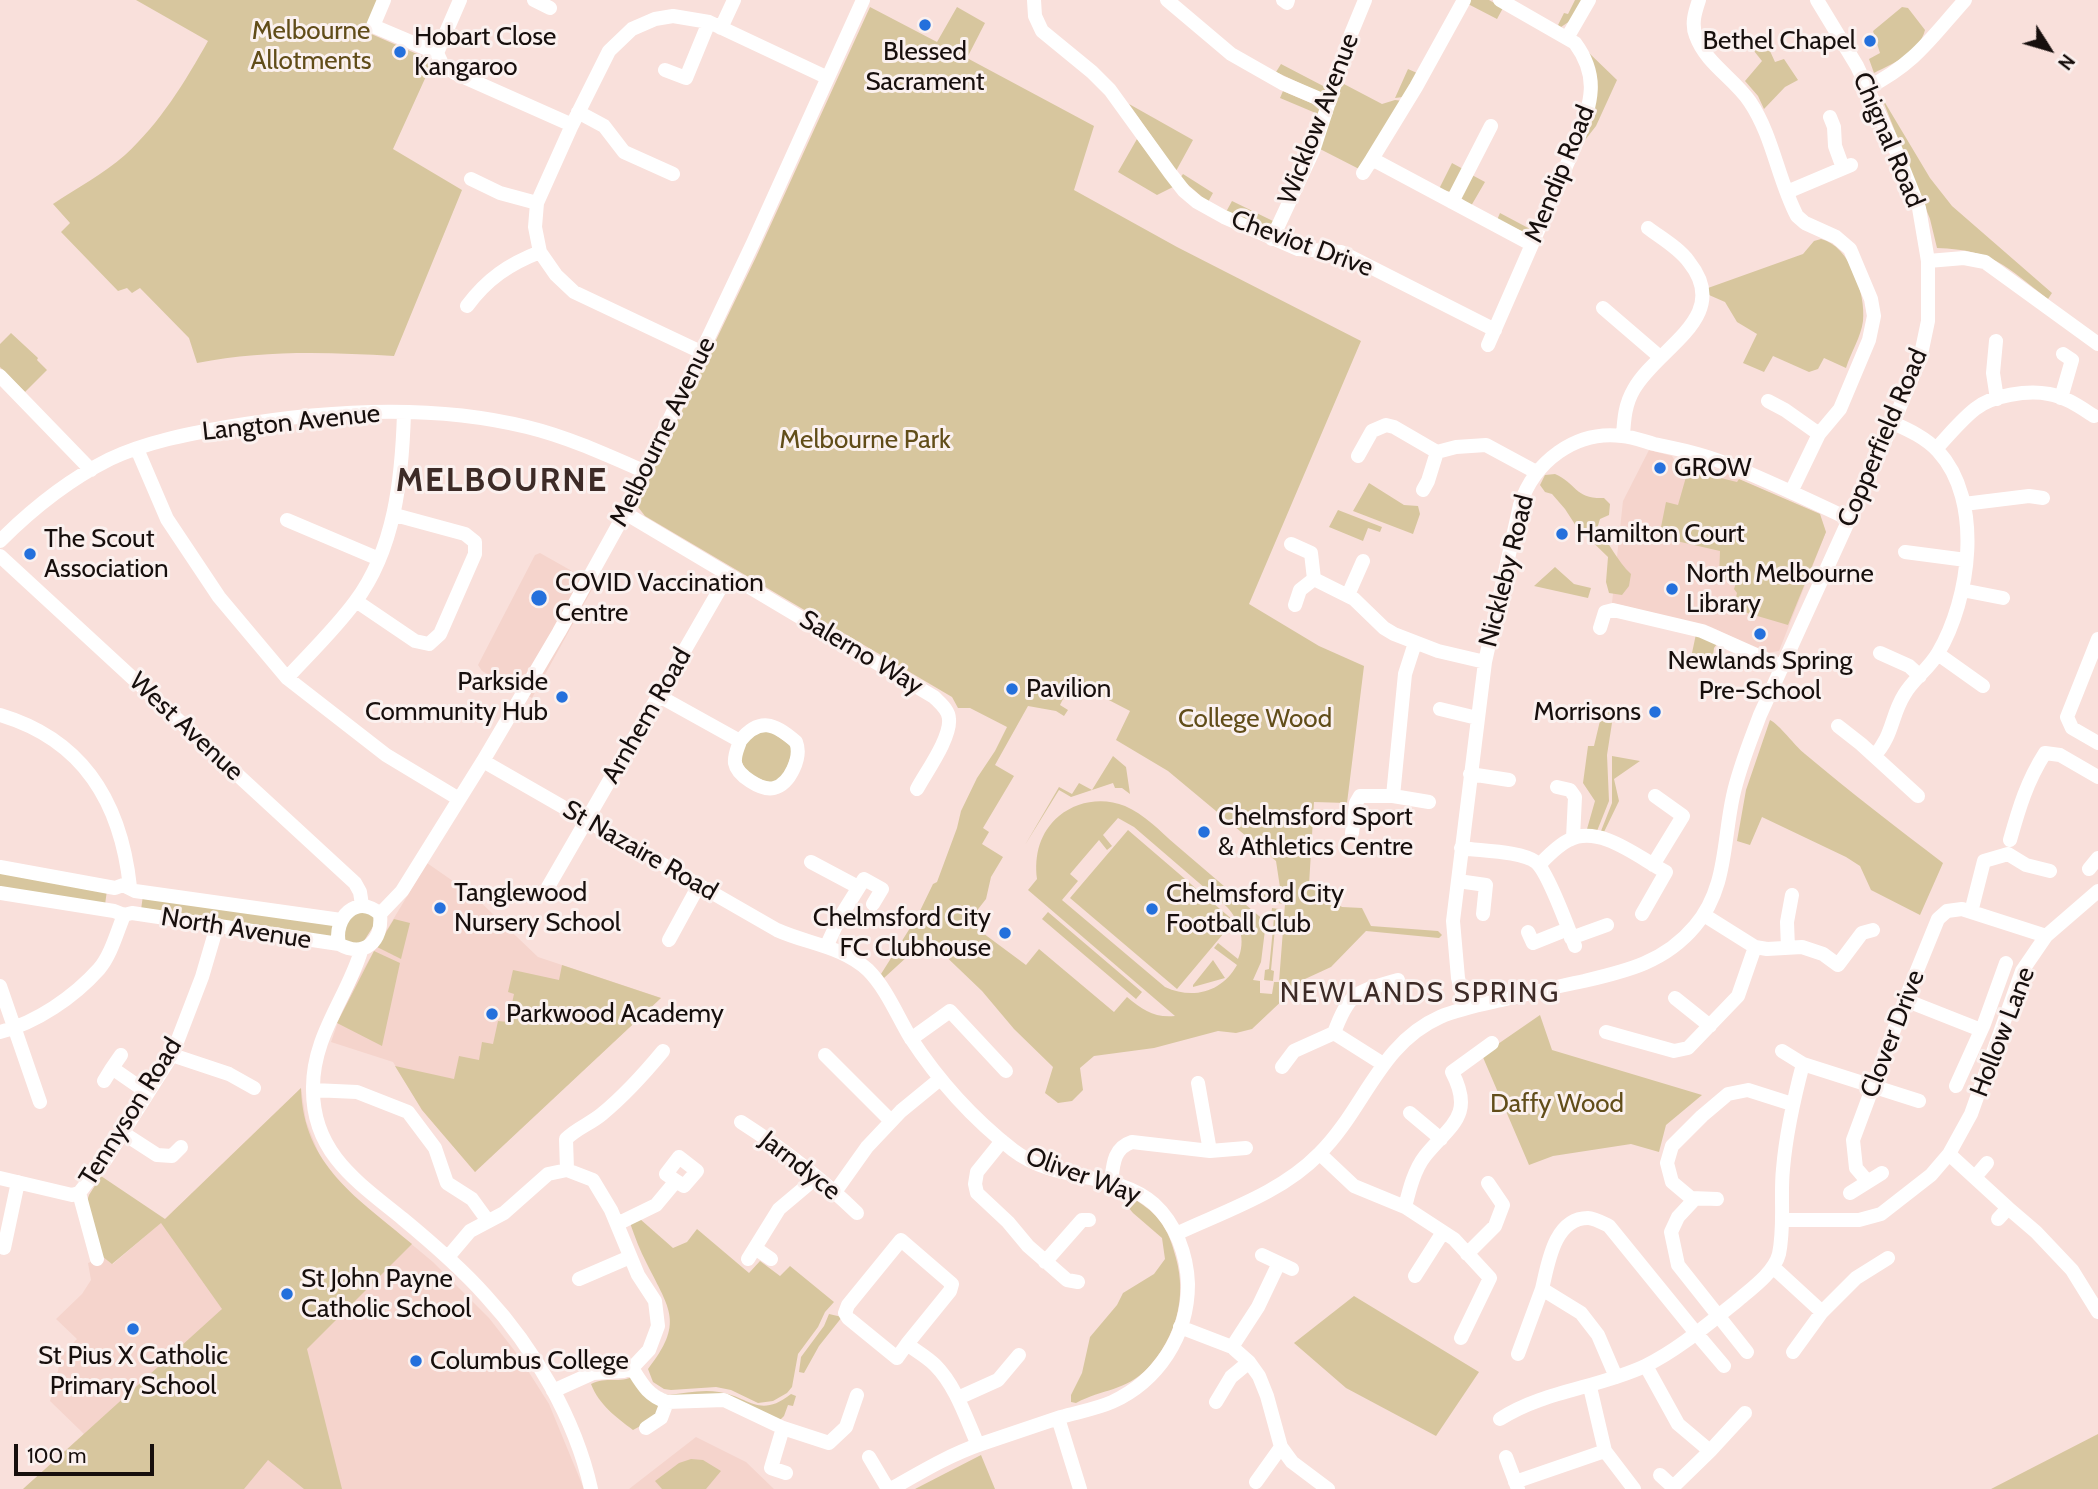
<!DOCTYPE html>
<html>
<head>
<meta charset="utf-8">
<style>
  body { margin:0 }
  #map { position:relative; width:2098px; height:1489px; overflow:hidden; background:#f9e0db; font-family:Cabin,sans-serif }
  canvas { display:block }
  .north { position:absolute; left:2014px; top:14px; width:70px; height:70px; -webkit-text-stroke:5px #fbf1ef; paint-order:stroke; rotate:127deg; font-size:19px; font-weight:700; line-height:28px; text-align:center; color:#170f0d }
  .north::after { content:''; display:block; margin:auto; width:24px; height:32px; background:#170f0d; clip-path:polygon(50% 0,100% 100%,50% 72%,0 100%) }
  .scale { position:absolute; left:14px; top:1444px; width:140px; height:32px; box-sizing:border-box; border:4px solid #170f0d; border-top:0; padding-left:9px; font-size:21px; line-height:24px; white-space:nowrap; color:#170f0d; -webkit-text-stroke:5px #fbf1ef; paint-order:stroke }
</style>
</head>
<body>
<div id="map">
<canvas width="2098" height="1489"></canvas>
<div class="north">N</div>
<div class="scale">100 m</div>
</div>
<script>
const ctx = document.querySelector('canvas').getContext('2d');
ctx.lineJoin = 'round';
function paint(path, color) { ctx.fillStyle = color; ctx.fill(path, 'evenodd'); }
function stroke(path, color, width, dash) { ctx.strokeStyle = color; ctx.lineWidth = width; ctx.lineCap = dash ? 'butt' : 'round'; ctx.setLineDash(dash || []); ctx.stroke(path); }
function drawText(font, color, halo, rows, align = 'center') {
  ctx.font = font + ' Cabin,sans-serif'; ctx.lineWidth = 6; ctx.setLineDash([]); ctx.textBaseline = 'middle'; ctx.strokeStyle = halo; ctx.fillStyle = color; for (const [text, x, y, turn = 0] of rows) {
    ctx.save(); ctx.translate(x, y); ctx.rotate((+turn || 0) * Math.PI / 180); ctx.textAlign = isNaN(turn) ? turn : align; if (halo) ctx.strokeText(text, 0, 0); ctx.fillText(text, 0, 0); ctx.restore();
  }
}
const built = new Path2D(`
  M1649,450L1672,456L1675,461L1682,464L1687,460L1715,469L1820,514L1826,532L1779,651L1766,653L1711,627L1612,603L1623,501Z
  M540,553L595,584L532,698L482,671L478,665L535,555Z
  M427,863L473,895L538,957L661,998L475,1172L422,1110L393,1062L331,1042L344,1005L361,973Z
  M301,1088L306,1121L321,1159L350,1193L433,1262L489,1318L518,1355L549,1404L584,1489H23L84,1434L50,1401L62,1355L77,1339L56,1319L82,1294L91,1280L88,1263L103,1257L113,1264L165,1219Z
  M696,1437L746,1462L774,1489H629Z`);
const green = new Path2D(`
  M136,0H382L369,33L433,61L393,149L462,190L394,356C327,352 263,350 197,363L189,338L140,288L132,293L127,288L118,291L61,232L70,223L53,204C77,188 103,174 125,155C160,123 185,82 208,41Z
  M1470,0H1489L1503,8L1497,19L1468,4Z
  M1575,0H1583L1570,21L1561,27L1558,25L1564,13L1568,14Z
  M870,7L937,42L957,7L985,23L967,58L1094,126L1074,190L1177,247L1361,341L1249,604L1319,646L1364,666L1347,803L1314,802L1309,885L1342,907L1362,908L1371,926L1438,931L1442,935L1439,938L1366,931L1331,967L1305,979L1252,1029L1236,1033L1218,1031L1154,1048L1094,1056L1080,1068L1083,1090L1072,1101L1058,1103L1045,1093L1053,1067L1014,1029L982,991L935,946L921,944L884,978L881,974L917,917L933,884L937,882L957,828L961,811L977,778L995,751L1007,727L970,708H958L952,697L645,516L638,507L640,498L756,257ZM1072,681L1130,711L1116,740L1168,771L1276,861L1281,894L1262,893L1263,901L1285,904L1279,982H1274L1272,994L1260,993V981L1253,980L1261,962L1266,922C1236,896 1206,871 1176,845C1160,831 1144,814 1125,806C1103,797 1077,801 1059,816C1040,832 1034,855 1037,879L1028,890L1175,1016C1154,1018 1143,1010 1127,997L1114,1012L1039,949L1026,965L968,922L986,899L991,877L1003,857L982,844L989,832L983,828L1014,776L995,765L1028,706L1056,711L1064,716L1068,710L1060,705ZM1118,818L1134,827L1227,907C1240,921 1246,941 1238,959L1218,943L1214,948L1237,965C1222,992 1193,1000 1165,987L1062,900L1078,881L1070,874L1099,840L1107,850L1112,846L1103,835Z
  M1902,7L1908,8L1925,30C1919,53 1894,63 1874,73L1869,59L1880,53L1873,31Z
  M1764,42L1771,49L1770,51L1775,62L1784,59L1798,80L1785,87L1764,109L1758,96L1745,81L1762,61L1754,51Z
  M1588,52L1617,80L1596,126L1582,144C1597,101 1602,96 1588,52Z
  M1281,64L1327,88L1321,93L1276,72Z
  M1408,69L1417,73L1403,97L1395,98Z
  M1342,83L1382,104L1395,100L1403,101L1361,170L1320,149Z
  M1283,91L1318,106L1320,109L1318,114L1280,98Z
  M1881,96L1930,178L1952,206L2052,293L2048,299C2005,266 1994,250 1937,248L1930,219Z
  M1129,104L1193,140L1176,171Z
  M1137,139L1173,187L1157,195L1118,172Z
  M1452,163L1463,169L1451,192L1439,189Z
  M1183,174L1213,193L1208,202L1180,178Z
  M1472,175L1485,182L1471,206L1461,198Z
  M1232,201L1273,221L1270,226L1265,228L1226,212Z
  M1500,213L1532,230L1528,234L1497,220Z
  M1821,239C1850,246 1866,294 1863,321C1861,337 1851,352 1846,368L1824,358L1818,369L1809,372L1773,356L1764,372L1743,363L1757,334L1737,322L1725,302L1709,295L1708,288L1803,254L1814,241Z
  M11,333L38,358L37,360L47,370L25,392L0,367V344Z
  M1688,470L1737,482L1739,479L1820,514L1826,532L1788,625L1737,610L1738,607L1734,606L1737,593L1734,589L1736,583L1719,578L1720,551L1659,537L1666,502L1678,505Z
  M1555,474C1577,484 1575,499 1604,498L1610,504L1609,515L1600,519L1597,529C1610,543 1617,561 1631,574L1629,586L1622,595L1609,593L1606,582L1608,557L1576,526L1565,509L1552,494L1545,492L1540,485L1545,475Z
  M1369,483L1404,505L1418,506L1420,514L1413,534L1353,511Z
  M1338,510L1382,527L1380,532L1368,528L1363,541L1329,527Z
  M1555,567L1574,584L1591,588L1588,598L1534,586Z
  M1696,634L1717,644L1714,648L1712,664L1708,661V657L1692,653Z
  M1603,708L1614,710L1607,755L1609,801L1597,831L1587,829L1595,801L1583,783L1588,746H1594Z
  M1770,720C1779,724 1795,746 1805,754C1850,792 1896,827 1943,863L1920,915L1871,890L1860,866L1846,857L1762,817L1750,845L1737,841L1746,790Z
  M766,728L794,748L783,778L772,784L748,774L739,757L750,735Z
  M1113,756L1126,767L1130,794L1122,788H1115L1113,783L1071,797L1059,790L1025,845L1059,787L1072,794L1079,783L1092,790Z
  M1612,756L1640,761L1614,779L1619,801L1604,832L1601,831L1612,803Z
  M1128,830L1234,921L1177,989L1070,898Z
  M0,872L107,890L105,905L0,888Z
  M143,895L334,925L331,940L141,910Z
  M1272,908L1279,909L1278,918H1276L1271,970L1274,971L1273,981L1264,980L1265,970L1269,969L1274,918L1271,917Z
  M371,911L376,922L362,944L354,946L342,939V926L353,913Z
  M1048,912L1142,992L1136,999L1042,919Z
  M394,919L410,923L401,959L377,947Z
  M374,951L400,963L382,1046L337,1023Z
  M1213,960L1225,978L1193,987V985Z
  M562,965L661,998L475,1172L422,1110L395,1066L454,1079L459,1056L479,1060L482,1042L493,1044L498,1021L508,1022L514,994L508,992L513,970L559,980Z
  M1540,1015L1552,1050L1702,1095L1666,1125L1659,1152L1631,1144L1553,1156L1529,1165L1482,1055Z
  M301,1088C303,1166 359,1199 412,1244L307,1349L342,1489H304L268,1460L244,1489H23L222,1309L161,1223L112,1264L103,1257L87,1201L89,1195L101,1176L165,1219Z
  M1115,1191C1127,1192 1133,1198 1143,1205C1163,1219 1170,1235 1176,1258C1187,1298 1176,1337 1148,1368C1126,1391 1102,1389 1076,1403L1071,1402V1395L1082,1373L1090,1337L1117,1305L1123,1293L1154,1274L1165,1259L1162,1238L1133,1213Z
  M640,1219L673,1248L687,1242L697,1229L749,1273L760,1261L780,1276L790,1266L834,1302L825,1312L818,1327L798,1354L792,1387L787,1393L773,1401L758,1403L731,1390L716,1387L671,1390L664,1389L653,1382L648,1369C684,1323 670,1310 647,1264C640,1251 635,1237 630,1223Z
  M1354,1296L1479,1372L1436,1436L1346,1388L1294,1343Z
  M829,1314L842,1317L819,1346L804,1373L799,1372L801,1357L824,1326Z
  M634,1376L664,1404L657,1417L633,1430C616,1417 599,1405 591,1384C606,1376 620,1384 634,1376Z
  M649,1384L662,1393L669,1395C685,1393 703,1389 719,1392C750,1397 759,1419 791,1394L796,1396L793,1406L788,1405L784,1416L780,1420L735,1401L668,1399L655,1394Z
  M2098,1434V1489H1991Z
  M981,1455L995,1489H915Z
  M691,1459L703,1460L721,1471L706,1489H662L655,1481L679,1463Z`);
const minor = new Path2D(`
  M384,0L373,26L437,53
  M460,0L437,53L442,64L455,73L572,125
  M534,0L550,8
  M1034,0L1035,16L1042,31L1092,72L1110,90L1170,173L1184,191L1197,202L1224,217L1298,249L1341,252L1495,330
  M1167,0L1231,54L1282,83L1329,103
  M1283,0L1287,3L1288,0
  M1464,0L1416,87L1372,159L1531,244
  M1699,0C1695,12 1691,24 1696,36C1706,64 1734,78 1750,102C1773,136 1778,180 1797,216L1805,223L1836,237L1850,249L1871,299L1874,316L1869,340L1840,409L1819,434L1791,492
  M721,28L734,0
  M1567,38L1589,0
  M665,70L686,78L709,22
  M1867,88C1915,64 1931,38 1965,0
  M578,112L604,126L624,152L673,174
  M1830,117L1834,127L1835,146L1843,168
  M1363,173L1372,159
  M471,179L500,193L537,203
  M1787,192L1851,165
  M1452,202L1491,126
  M1272,239L1313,151L1351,34L1365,0
  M1928,261L1964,258L1985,262L2098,344
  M467,306C487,279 509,264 540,252
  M1603,308L1660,357
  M1996,341L1993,373L1997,399
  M1488,345L1578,139C1591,102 1600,77 1575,43L1500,0
  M701,352L574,292L556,275L540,252L535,227L537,203L572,125L609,51L632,29L655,19L673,16L709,22L826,77
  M0,376L91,470
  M2061,398L2072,360L2063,354
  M1768,401L1785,410L1819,434
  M1623,436C1624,419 1625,404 1634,389C1658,347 1733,317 1689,262C1679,248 1661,238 1648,228
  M137,449L167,519L219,597L287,678L386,755L459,799
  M1936,449C1948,436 1960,421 1975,409C1992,395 2028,390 2049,394C2066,397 2080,407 2094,416
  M1358,456L1372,431L1386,425L1394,427L1437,452L1456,447L1486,445L1536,472
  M1423,490L1428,481L1437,452
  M1964,504L2029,496L2043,498
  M625,513L934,697C940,703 949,710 949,719C951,738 926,772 917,789
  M287,520L379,559
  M0,541C33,508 68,480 110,459C146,442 188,434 227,427C325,410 430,403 527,427C568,437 607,455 646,472
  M1291,544L1311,553L1314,579
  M1905,552L1966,560
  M0,556L355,883L360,892L362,905
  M1962,590L2003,598
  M1348,595L1363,561
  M356,601L415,641L429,644L440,634L475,554V542L465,534L395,515
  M1295,605L1300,590L1314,579L1354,599L1384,628L1394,634L1438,651L1485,662
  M1600,628L1605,612L1613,610L1702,631L1783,667
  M2098,639L2067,717L2072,728L2098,743
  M1880,653L1909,666L1920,676
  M1938,654L1983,686
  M287,678C310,653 335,629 355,602C395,549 402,478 404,413
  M659,696L740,741C738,748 734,755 735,763C737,775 761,791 774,788C790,784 802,757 796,742C775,723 759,717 740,741
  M1440,709L1477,718
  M0,715C84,740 121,803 130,887
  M1838,726L1861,744L1918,796
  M1874,756C1893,736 1891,716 1904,695C1913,679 1929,669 1938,653C1970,599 1984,501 1938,451C1926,438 1909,430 1893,423
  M483,761L777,930C808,944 842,946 868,970C886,988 897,1015 910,1037C938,1080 972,1118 1013,1150C1057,1184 1115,1170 1154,1204C1176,1224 1187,1255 1188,1284C1188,1336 1158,1381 1112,1402C1096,1409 1078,1412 1061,1417C1034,1426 1007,1435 981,1444C949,1455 921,1472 891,1489
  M1470,774L1509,780
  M1557,787L1570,790L1575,797L1573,838
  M1393,796L1429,802
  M1352,833L1356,803L1360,796H1393L1405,674L1415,643
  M2010,840C2019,808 2027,781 2045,753L2060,755L2098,777
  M1461,848C1481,851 1521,851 1536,862C1548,872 1569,930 1575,946
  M811,862L858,887
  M1539,865C1548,856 1558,845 1569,840C1600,824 1639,858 1666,872L1642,914
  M1653,865L1683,816L1655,796
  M0,867L115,888L123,885L135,891L341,920
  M2089,869L2098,858
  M1458,881L1486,885L1483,914
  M548,887L728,575
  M0,893L114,911L124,915L132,913L339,944C365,959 383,940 380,914C357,893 333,918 339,944
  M1971,912L1984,861L2008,854L2026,865L2050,871
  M380,914L402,891L483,761L559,632L625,513L753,243L863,0
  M1704,915L1755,947L1767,949L1802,947L1823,954L1838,965L1862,933L1873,930
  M1528,932L1533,943L1568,929
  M1571,938L1607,925
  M669,940L699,885
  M827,945L839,919L864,879L882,889L873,904
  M1788,948L1787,922L1792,895
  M361,951C347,998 312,1036 313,1090C313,1154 359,1183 403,1219C432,1243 460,1267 485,1295C534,1348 575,1418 591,1489
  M0,986L40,1102
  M1675,998L1710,1026
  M1905,1000L1981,1030
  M1466,1008L1458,978L1453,921L1485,662L1520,505C1534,462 1575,430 1622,436C1633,437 1643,441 1654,444C1678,449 1703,454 1727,464C1768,481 1809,500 1849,519
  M0,1032C36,1023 74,997 99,969C111,955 117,932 124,915
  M1606,1032L1674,1051L1688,1048L1738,996L1755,947
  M911,1039L950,1011L1006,1071
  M1782,1051L1803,1064
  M172,1055L229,1074L254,1088
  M825,1055L891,1121
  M1383,1064L1334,1033C1350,990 1357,992 1398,980
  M1282,1067L1294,1051L1334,1033
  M112,1068L121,1055
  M104,1081L112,1068L148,1093
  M1956,1086L1984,1024L2006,963
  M313,1090L357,1092L408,1112L435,1148L447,1183L472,1199L488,1221
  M1410,1113L1441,1139
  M741,1122C783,1149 821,1178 857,1213
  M123,1133L157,1155L172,1156L181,1147
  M1002,1141L977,1172L975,1184L977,1193L1008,1222L1028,1246L1067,1280L1078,1282
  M1210,1151L1246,1148
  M1320,1154L1354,1186L1405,1207L1454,1239L1490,1278L1461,1338
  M1949,1154L2008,1208L2036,1232L2072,1270L2098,1312
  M567,1170L566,1139C577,1128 590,1124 602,1114C625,1095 644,1074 663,1051
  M1975,1177L1987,1163
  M0,1178L72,1195L79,1193
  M1868,1182L1856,1168L1853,1140L1905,1000L1938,919L1947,911L1962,909L2046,936
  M1111,1183C1113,1166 1113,1148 1132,1142L1210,1151L1198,1083
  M835,1192L867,1147L901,1111L940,1079
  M79,1193L106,1159L172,1055L202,977L217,926
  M79,1193L97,1259
  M1850,1193L1882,1173
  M1691,1198L1717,1199
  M1405,1207C1409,1191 1414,1170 1425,1156C1450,1125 1475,1116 1452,1072L1492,1043
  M1998,1219L2008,1208
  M1783,1220H1859L1881,1214L1931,1175L1949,1154L1971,1114L2022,971L2046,936L2098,891
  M617,1224L656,1205L676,1181L684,1186L697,1171L679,1157L666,1174L676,1181
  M1176,1234C1225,1211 1281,1193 1319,1154C1364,1110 1379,1044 1440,1017C1461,1008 1484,1004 1506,999C1532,993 1558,986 1584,981C1627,971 1665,962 1695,926C1727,889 1723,841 1733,796C1739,768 1750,742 1760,715L1893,423L1920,359L1928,321V261L1919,208L1897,153L1857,66L1817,0
  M4,1248L18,1182
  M755,1248L771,1259
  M1467,1254L1495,1226L1503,1205L1488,1183
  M1262,1255L1292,1269
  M448,1257L470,1231L504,1213L548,1174L567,1170L593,1180L611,1210L638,1275L655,1301L658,1326L649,1350L632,1368L623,1371L593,1373L553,1391
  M748,1259L779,1209L817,1177
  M1045,1262L1082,1220H1089
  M1773,1267L1822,1312
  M1415,1276L1443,1232
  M579,1279L630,1257
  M1180,1327L1232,1347L1249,1362L1259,1376L1267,1396L1281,1447L1292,1462L1328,1489
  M907,1344L950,1291L952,1284L901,1240L848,1305L845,1313L848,1318L897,1358L907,1344C916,1351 927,1357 935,1365C956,1386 966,1418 978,1445
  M1232,1347L1258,1307L1279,1263
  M1747,1352L1678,1265L1671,1232L1678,1217L1692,1202L1691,1198L1672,1182L1667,1163L1672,1146L1702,1116L1728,1094L1748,1090L1792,1104
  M1793,1352L1822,1312L1856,1278L1888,1258
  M1518,1354L1542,1289
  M1646,1366L1678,1424L1710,1451
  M632,1368C642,1384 648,1396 667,1402L724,1400L783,1428L829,1443L846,1427L857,1395
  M1616,1377L1598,1335L1581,1313L1542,1289C1548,1264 1554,1218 1588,1218C1594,1218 1603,1223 1609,1226L1696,1333L1724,1366
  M1590,1387L1605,1451L1634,1489
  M958,1398L998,1380L1019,1355
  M1216,1402L1231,1377L1249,1362
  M1058,1418L1080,1489
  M1500,1419C1543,1391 1598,1388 1645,1366C1678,1350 1708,1324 1737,1301C1751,1289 1774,1273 1779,1254C1785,1225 1780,1197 1783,1169C1786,1133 1794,1098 1803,1064L1919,1101
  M646,1428L661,1418L667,1402
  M783,1428L771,1468L786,1473
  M869,1457L888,1489
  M1506,1457L1518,1489
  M1660,1475L1673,1487L1710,1451L1745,1413
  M1256,1482L1281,1447
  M1515,1482L1605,1451`);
const markers = [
  [925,25,7,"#2470dc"],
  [1870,41,7,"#2470dc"],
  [400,52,7,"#2470dc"],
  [1660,468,7,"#2470dc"],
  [1562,534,7,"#2470dc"],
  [30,554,7,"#2470dc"],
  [1672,589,7,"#2470dc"],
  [539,598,9,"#2470dc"],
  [1760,634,7,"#2470dc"],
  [1012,689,7,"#2470dc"],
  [562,697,7,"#2470dc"],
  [1655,712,7,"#2470dc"],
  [1204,832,7,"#2470dc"],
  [440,908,7,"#2470dc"],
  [1152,909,7,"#2470dc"],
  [1005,933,7,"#2470dc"],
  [492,1014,7,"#2470dc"],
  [287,1294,7,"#2470dc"],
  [133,1329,7,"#2470dc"],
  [416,1361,7,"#2470dc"]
];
const parkNames = [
  ["Melbourne",311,31],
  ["Allotments",311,61],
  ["Melbourne Park",865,440],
  ["College Wood",1255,719],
  ["Daffy Wood",1557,1104]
];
const poiNames = [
  ["Hobart Close",414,37],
  ["Kangaroo",414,67],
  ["Bethel Chapel",1856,41,"right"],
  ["Blessed",925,52,"center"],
  ["Sacrament",925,82,"center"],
  ["GROW",1674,468],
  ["Hamilton Court",1576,534],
  ["The Scout",44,539],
  ["Association",44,569],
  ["North Melbourne",1686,574],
  ["Library",1686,604],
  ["COVID Vaccination",555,583],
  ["Centre",555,613],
  ["Newlands Spring",1760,661,"center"],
  ["Pre-School",1760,691,"center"],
  ["Parkside",548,682,"right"],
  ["Community Hub",548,712,"right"],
  ["Pavilion",1026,689],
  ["Morrisons",1641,712,"right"],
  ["Chelmsford Sport",1218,817],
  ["& Athletics Centre",1218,847],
  ["Tanglewood",454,893],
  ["Nursery School",454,923],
  ["Chelmsford City",1166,894],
  ["Football Club",1166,924],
  ["Chelmsford City",991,918,"right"],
  ["FC Clubhouse",991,948,"right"],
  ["Parkwood Academy",506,1014],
  ["St John Payne",301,1279],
  ["Catholic School",301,1309],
  ["St Pius X Catholic",133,1356,"center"],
  ["Primary School",133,1386,"center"],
  ["Columbus College",430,1361]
];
const streetNames = [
  ["Wicklow Avenue",1319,119,-69],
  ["Chignal Road",1888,140,67],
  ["Mendip Road",1560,174,-68],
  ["Cheviot Drive",1302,244,20],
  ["Langton Avenue",291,423,-6],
  ["Melbourne Avenue",663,432,-64],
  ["Copperfield Road",1883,438,-67],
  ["Nickleby Road",1507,571,-76],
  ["Salerno Way",861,653,31],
  ["Arnhem Road",647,716,-60],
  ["West Avenue",186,727,43],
  ["St Nazaire Road",640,851,30],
  ["North Avenue",236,929,9],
  ["Hollow Lane",2003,1032,-69],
  ["Clover Drive",1893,1034,-69],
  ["Tennyson Road",131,1112,-58],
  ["Jarndyce",800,1166,38],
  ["Oliver Way",1083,1176,20]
];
const neighbourhoodNames = [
  ["NEWLANDS SPRING",1420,994]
];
const districtNames = [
  ["MELBOURNE",502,481]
];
paint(built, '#f5d4cc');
paint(green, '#d7c69e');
stroke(minor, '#fff', 14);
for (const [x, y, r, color] of markers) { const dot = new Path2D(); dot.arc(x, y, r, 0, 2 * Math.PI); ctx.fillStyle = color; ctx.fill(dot); stroke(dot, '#fbf1ef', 2.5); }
drawText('26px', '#614d19', '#fbf1ef', parkNames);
drawText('26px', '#170f0d', '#fbf1ef', poiNames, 'left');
drawText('26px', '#170f0d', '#fbf1ef', streetNames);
ctx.letterSpacing = '2px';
drawText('28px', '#3d2b27', '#fbf1ef', neighbourhoodNames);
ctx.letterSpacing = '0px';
ctx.letterSpacing = '2px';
drawText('bold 33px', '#3d2b27', '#fbf1ef', districtNames);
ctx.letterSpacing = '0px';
</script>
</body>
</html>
